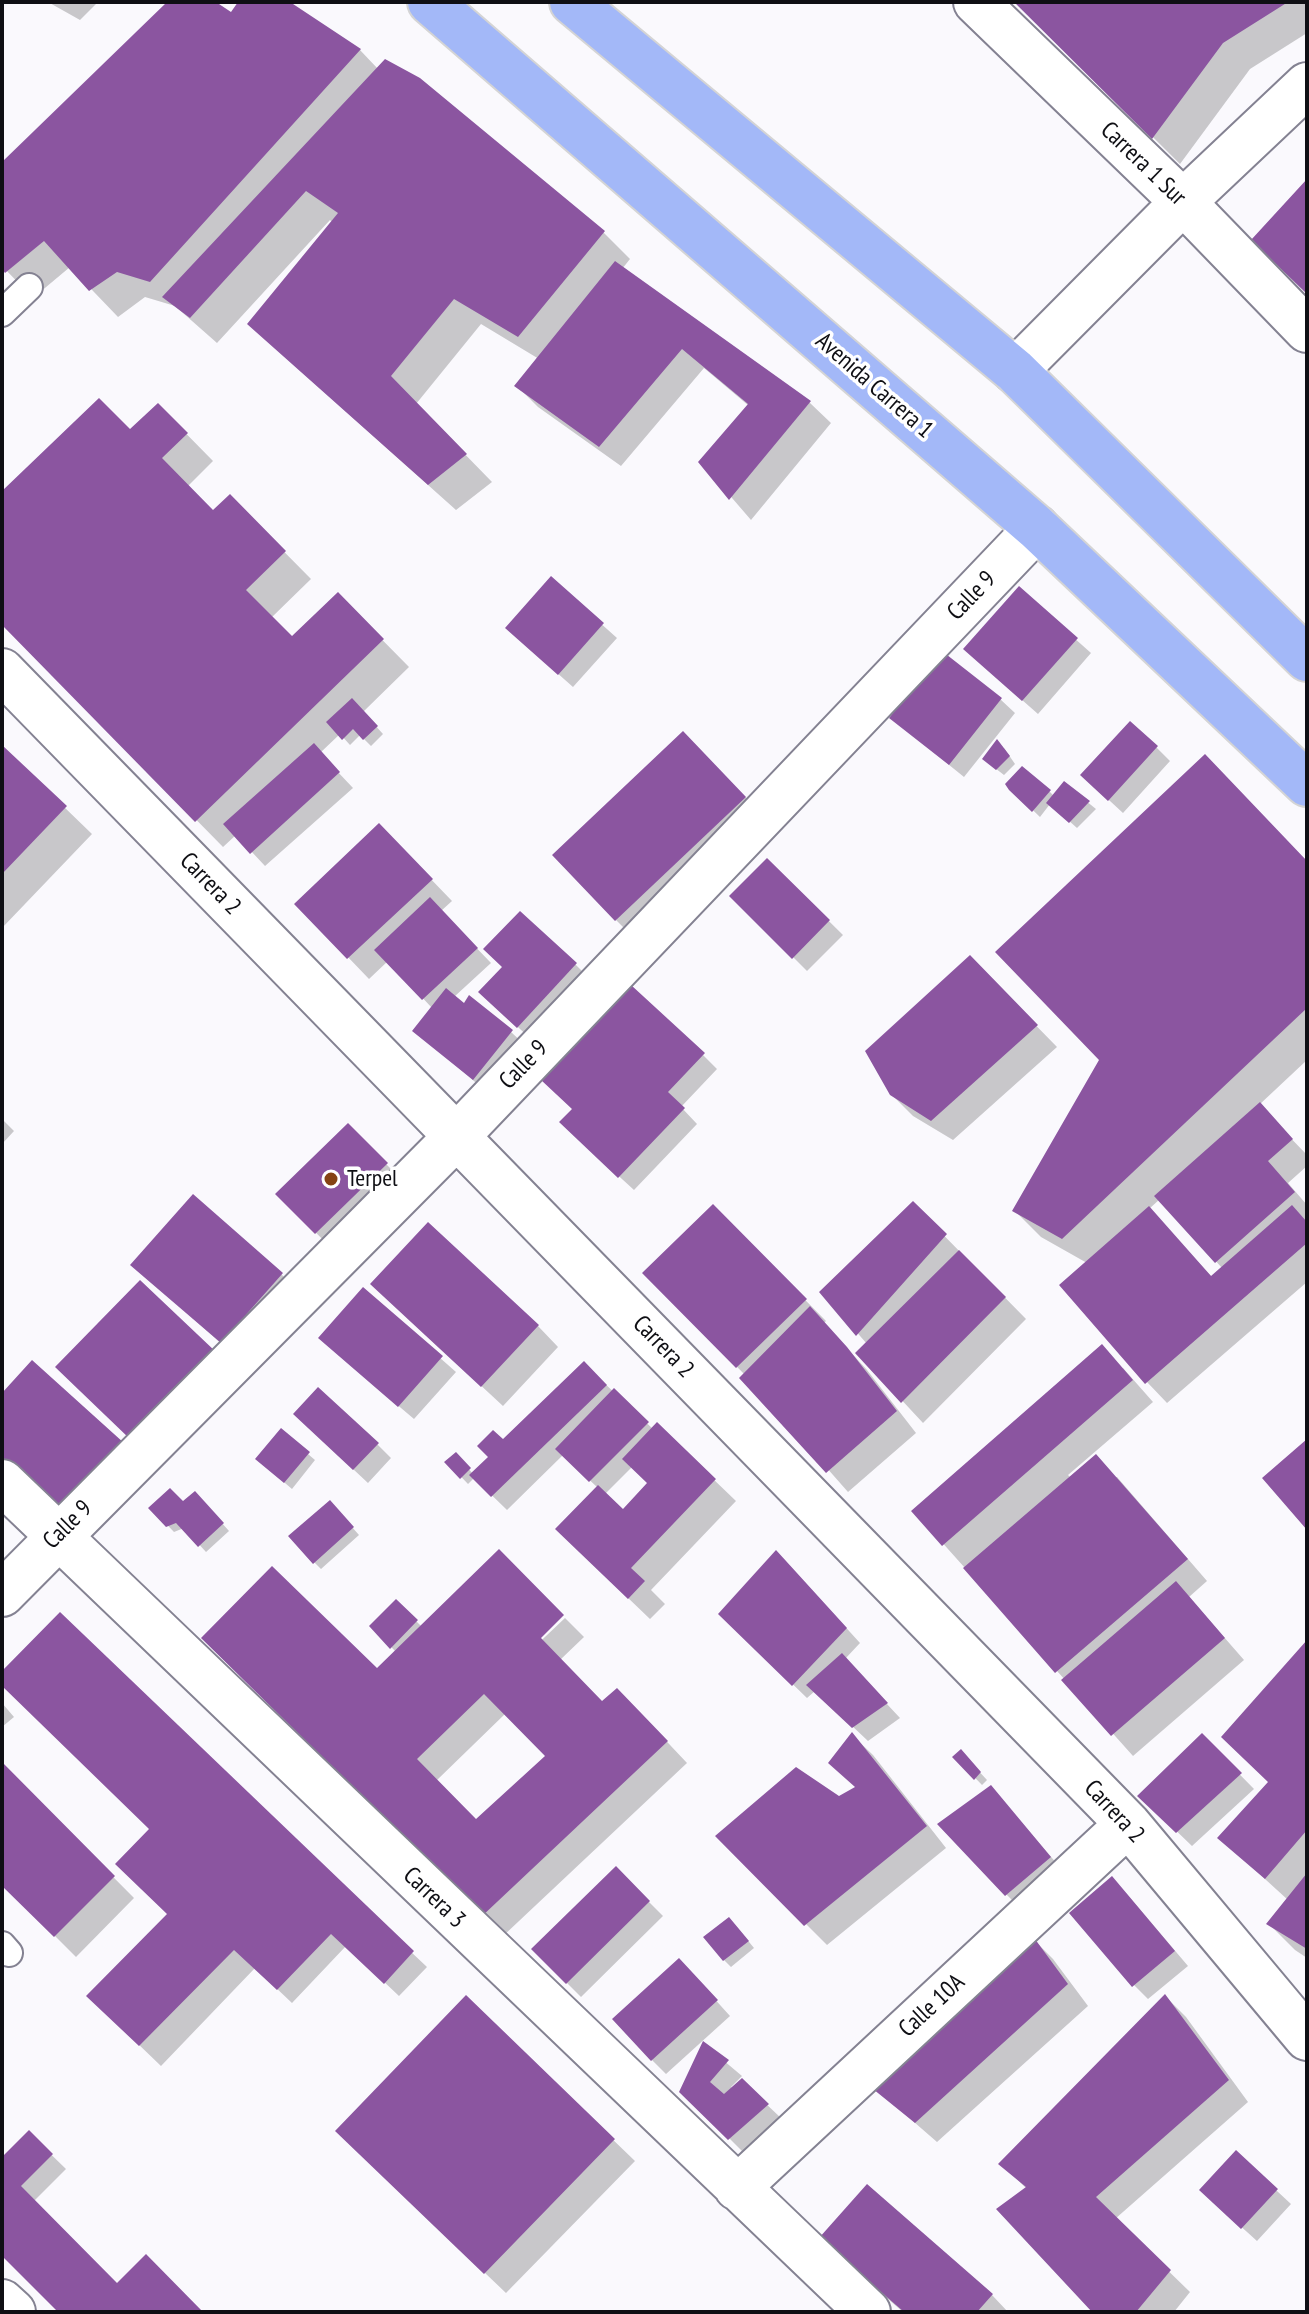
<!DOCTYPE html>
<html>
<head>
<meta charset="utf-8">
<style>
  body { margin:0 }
  #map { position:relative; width:1309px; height:2314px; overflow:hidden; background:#faf9fd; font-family:"PT Sans Narrow",sans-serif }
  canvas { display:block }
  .frame { position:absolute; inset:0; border:4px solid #0f0f14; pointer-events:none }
</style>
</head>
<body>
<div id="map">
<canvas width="1309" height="2314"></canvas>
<div class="frame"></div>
</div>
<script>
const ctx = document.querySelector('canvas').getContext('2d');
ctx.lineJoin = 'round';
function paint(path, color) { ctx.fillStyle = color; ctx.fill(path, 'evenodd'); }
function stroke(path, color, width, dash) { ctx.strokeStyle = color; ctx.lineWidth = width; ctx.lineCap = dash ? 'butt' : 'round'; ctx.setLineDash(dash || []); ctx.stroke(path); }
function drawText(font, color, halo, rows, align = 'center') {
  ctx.font = font + ' "PT Sans Narrow",sans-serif'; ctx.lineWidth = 7; ctx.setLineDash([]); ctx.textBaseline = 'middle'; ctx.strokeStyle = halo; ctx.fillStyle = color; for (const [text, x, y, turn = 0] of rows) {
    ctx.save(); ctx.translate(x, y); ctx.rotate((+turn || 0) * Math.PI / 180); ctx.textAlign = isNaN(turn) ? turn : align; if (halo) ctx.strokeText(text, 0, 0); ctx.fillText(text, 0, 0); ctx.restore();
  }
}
const shadow = new Path2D(`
  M48,2H98L80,20Z
  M170,2H213L231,15L241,2H286L360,50L378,69L603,232L630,259L622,269L810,403L831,423L751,520L701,462L749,406L704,368L621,466L538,407L517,386L539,359L481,324L416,404L492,482L456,510L277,350L332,222L330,220L217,343L175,306L145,297L118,317L70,267L33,298L2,266V165Z
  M1017,2H1307V33L1250,69L1180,164Z
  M158,405L213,461L188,486L214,512L230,497L311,579L271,618L292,639L338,595L409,667L363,712L383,734L371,746L360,735L350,745L340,734L320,753L353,788L265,866L236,835L223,847L2,622V494L130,432Z
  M551,579L617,638L573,687L521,641Z
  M1019,589L1091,653L1038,714L980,663Z
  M1000,699L1015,713L964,777L891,718Z
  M2,747L92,834L2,928Z
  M1156,747L1170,761L1123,813L1097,789Z
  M1004,748L1015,764L1004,775L991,765Z
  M704,754L766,819L637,941L616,920Z
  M1065,784L1096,809L1077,828L1050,804L1040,817L1011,789L1049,791L1054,796Z
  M400,847L452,901L441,911L491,963L454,997L511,1032L526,1046L488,1093L414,1030L432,1008L388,961L369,979L297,904Z
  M767,860L843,935L807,971L732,896Z
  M1307,863V1060L1259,1105L1307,1155V1166L1288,1183L1307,1205V1282L1167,1403L1147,1382L1087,1263L1041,1237L1015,1211ZM1160,1199L1222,1268L1212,1277L1149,1209Z
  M970,958L1057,1047L953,1140L913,1116L891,1094Z
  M575,964L589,978L532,1040L495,1006L504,968Z
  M703,1055L717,1069L681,1107L697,1124L634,1190L575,1136Z
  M2,1119L14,1131L2,1144Z
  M348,1126L400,1178L330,1247L278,1194Z
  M913,1204L1026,1319L923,1423L858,1353L867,1344L822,1292Z
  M713,1207L826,1321L824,1323L867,1370L916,1433L848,1492L745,1375L645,1273Z
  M133,1265L281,1274L302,1295L243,1363Z
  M363,1290L456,1372L414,1419L335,1352Z
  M394,1305L538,1326L558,1347L503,1406Z
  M584,1364L653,1429L657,1425L736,1501L651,1590L665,1604L650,1619L578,1550L598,1488L563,1455L507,1510L474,1478L468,1484L447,1462L456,1454L473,1474ZM632,1467L649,1483L623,1511L605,1494Z
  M1123,1368L1153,1402L1068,1475L1071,1478L1117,1477L1207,1581L1189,1597L1244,1660L1133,1756L914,1511Z
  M309,1428L377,1444L391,1458L368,1483Z
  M281,1431L315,1460L292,1489L265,1466Z
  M195,1493L229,1531L206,1552L184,1528L174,1532L151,1508L183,1504Z
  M336,1509L359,1535L321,1569L314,1562Z
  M790,1566L860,1643L845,1659L900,1718L868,1741L815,1691L807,1698L720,1614Z
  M396,1601L422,1627L507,1673L565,1618L584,1637L560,1660L603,1704L638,1711L687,1763L502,1937L482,1917L377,1671L396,1652L371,1626ZM506,1713L547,1756L477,1823L436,1781Z
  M1307,1643V1958L1295,1950L1269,1924L1288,1900L1220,1838L1270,1783Z
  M2,1673L317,1863L427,1967L399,1996L346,1946L292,2003L255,1968L161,2066L110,2017L169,1914L151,1829L2,1684Z
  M2,1703L14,1717L2,1727Z
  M852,1735L873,1755L946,1848L827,1945L718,1836L838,1798L857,1789Z
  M1202,1736L1254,1789L1192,1846L1140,1796Z
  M961,1752L987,1780L982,1785L955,1757Z
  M2,1765L134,1898L76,1957L2,1883Z
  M1004,1802L1064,1872L1020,1908L1006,1894Z
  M616,1869L663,1916L581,1997L533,1949Z
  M1126,1893L1188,1966L1148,1999L1134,1985Z
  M736,1926L754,1948L731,1967L724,1960Z
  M1032,1938L1053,1959L1088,2006L937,2142L876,2089Z
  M693,1975L730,2016L666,2074L652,2060Z
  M1166,1997L1186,2017L1248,2102L1115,2219L1190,2292L1174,2312H1095L1027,2189L1001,2164Z
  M466,1998L635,2161L506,2293L358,2152Z
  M704,2044L742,2076L731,2087L733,2089L742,2081L782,2119L744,2153L682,2091Z
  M29,2133L66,2169L34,2201L117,2285L201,2312H60L2,2254V2160Z
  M1236,2153L1291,2204L1257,2241L1216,2204Z
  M842,2259L992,2295L1008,2312H903Z`);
const building = new Path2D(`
  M167,2H216L231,12L238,2H290L361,49L150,282L117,272L89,291L44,241L5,273L2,269V162Z
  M1014,2H1288L1223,43L1152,139Z
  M385,59L420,78L605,231L518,337L454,299L391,376L467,454L428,485L247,324L338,213L306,191L190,318L162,297Z
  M1307,179V294L1251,240Z
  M615,261L811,401L729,500L698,462L748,404L682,349L599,447L514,386Z
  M99,398L130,429L158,403L188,433L162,458L213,510L230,494L286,551L246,590L292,636L338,592L384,639L195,822L2,625V491Z
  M551,576L604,623L558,675L505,628Z
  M1019,586L1078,638L1022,701L963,649Z
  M942,651L1002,698L949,765L889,718Z
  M352,698L378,726L363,740L353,729L342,740L326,722Z
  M1130,721L1158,746L1108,801L1080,775Z
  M683,731L746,797L615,921L552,855Z
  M997,739L1010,756L996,770L982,759Z
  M314,743L340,772L250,854L223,824Z
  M2,745L67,806L2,874Z
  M1205,754L1307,861V1008L1062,1239L1012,1211L1099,1060L995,952Z
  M1022,766L1051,790L1032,812L1009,790L1005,784Z
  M1064,781L1090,801L1069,823L1046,803Z
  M379,823L433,879L347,959L294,904Z
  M767,858L830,920L792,959L729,896Z
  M430,897L478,948L422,1000L374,950Z
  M520,911L577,963L517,1028L478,992L502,967L483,949Z
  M970,955L1038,1025L931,1121L890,1095L865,1051Z
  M631,985L705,1053L668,1092L685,1108L618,1178L559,1122L572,1109L541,1080Z
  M446,988L464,1003L469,995L513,1030L473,1080L412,1031Z
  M1260,1102L1293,1139L1268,1161L1295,1192L1215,1263L1154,1196Z
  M348,1123L388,1163L315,1234L275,1194Z
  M193,1194L283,1273L221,1343L130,1265Z
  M913,1201L947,1234L856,1336L819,1292Z
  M713,1204L807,1299L736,1368L642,1273Z
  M1292,1205L1307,1222V1243L1145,1384L1059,1285L1149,1206L1211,1276Z
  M428,1222L539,1325L481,1387L370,1284Z
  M959,1250L1006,1297L901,1403L855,1353Z
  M140,1280L216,1352L131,1440L55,1367Z
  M363,1287L443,1356L398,1407L318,1338Z
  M810,1306L847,1347L897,1411L826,1473L739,1378Z
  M1102,1344L1133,1380L942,1546L911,1511Z
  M32,1360L124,1443L59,1513L2,1460V1393Z
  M584,1361L607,1385L491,1497L469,1475L488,1457L477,1446L493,1430L503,1439Z
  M318,1387L379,1443L353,1470L293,1414Z
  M614,1388L649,1422L589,1482L555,1449Z
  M657,1422L716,1479L631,1568L645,1581L628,1599L555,1529L598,1485L623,1509L647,1483L622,1459Z
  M281,1428L310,1452L284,1483L255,1459Z
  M1307,1439V1530L1262,1478Z
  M456,1452L471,1468L460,1479L444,1462Z
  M1096,1454L1188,1559L1055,1673L963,1568Z
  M170,1488L183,1501L195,1491L224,1523L198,1547L176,1523L166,1527L148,1508Z
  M330,1500L354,1527L313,1564L288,1536Z
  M499,1549L564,1615L541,1638L602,1701L617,1688L668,1741L480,1918L370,1804L201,1638L272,1566L377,1668ZM484,1694L545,1756L476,1819L417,1759Z
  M776,1550L847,1628L792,1686L718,1614Z
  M1176,1581L1225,1638L1111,1736L1061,1680Z
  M396,1599L418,1620L390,1649L369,1626Z
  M60,1612L414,1951L384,1984L331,1934L277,1990L234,1950L139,2046L86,1996L167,1914L115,1864L149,1829L2,1686V1671Z
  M1307,1640V1830L1265,1879L1217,1838L1268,1782L1221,1737Z
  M842,1653L888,1703L852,1728L806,1685Z
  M852,1732L927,1826L804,1926L715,1836L796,1767L839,1796L855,1787L828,1763Z
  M1202,1733L1242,1773L1176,1833L1137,1796Z
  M961,1749L981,1772L974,1780L952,1757Z
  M2,1762L115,1876L54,1937L2,1886Z
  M991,1785L1051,1857L1005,1896L937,1824Z
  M616,1866L650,1901L566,1984L531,1949Z
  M1307,1873V1949L1266,1924Z
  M1112,1876L1175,1951L1132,1987L1069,1913Z
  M729,1917L749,1941L723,1961L703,1937Z
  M1032,1935L1068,1984L915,2123L873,2089Z
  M679,1958L718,2000L651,2061L612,2019Z
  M1165,1994L1229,2080L1096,2197L1171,2270L1136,2312H1092L996,2209L1026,2187L998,2164Z
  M466,1995L615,2139L484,2274L335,2131Z
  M703,2041L729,2060L710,2082L724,2094L742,2078L769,2104L728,2140L679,2092Z
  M29,2130L53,2154L21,2186L117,2283L146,2254L203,2312H58L2,2256V2157Z
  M1236,2150L1278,2189L1241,2229L1199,2190Z
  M867,2184L993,2294L977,2312H904L819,2238Z`);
const lane = new Path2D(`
  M2,313L29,287
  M2,1945L9,1953`);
const street = new Path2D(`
  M976,2L1183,202L1307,330
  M1015,371L1183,202L1307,85
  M2,671L1128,1824L1307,2038
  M2,1482L868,2312
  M2,1594L457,1136L1037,528
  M737,2188L1128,1824
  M2,2302L13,2312`);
const primary = new Path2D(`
  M430,2L1037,528L1307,784
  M572,2L1015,371L1307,659`);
const markers = [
  [331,1179,8,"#854313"]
];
const streetNames = [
  ["Carrera 1 Sur",1143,164,44],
  ["Avenida Carrera 1",874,386,41],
  ["Calle 9",972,596,-46],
  ["Carrera 2",210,884,46],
  ["Calle 9",524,1065,-46],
  ["Carrera 2",663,1347,46],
  ["Calle 9",68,1525,-45],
  ["Carrera 2",1114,1812,47],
  ["Carrera 3",434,1898,44],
  ["Calle 10A",932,2006,-43]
];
const poiNames = [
  ["Terpel",347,1179]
];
paint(shadow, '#0003');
paint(building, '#8b55a0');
stroke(lane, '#848292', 30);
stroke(street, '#848292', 48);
stroke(primary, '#d4d4d5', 48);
stroke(lane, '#fff', 26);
stroke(street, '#fff', 44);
stroke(primary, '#a3b8f8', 44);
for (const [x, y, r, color] of markers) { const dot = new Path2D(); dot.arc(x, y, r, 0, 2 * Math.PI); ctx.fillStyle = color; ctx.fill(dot); stroke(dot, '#fff', 3); }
drawText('24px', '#0f0f14', '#fff', streetNames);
drawText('24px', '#0f0f14', '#fff', poiNames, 'left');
</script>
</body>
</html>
